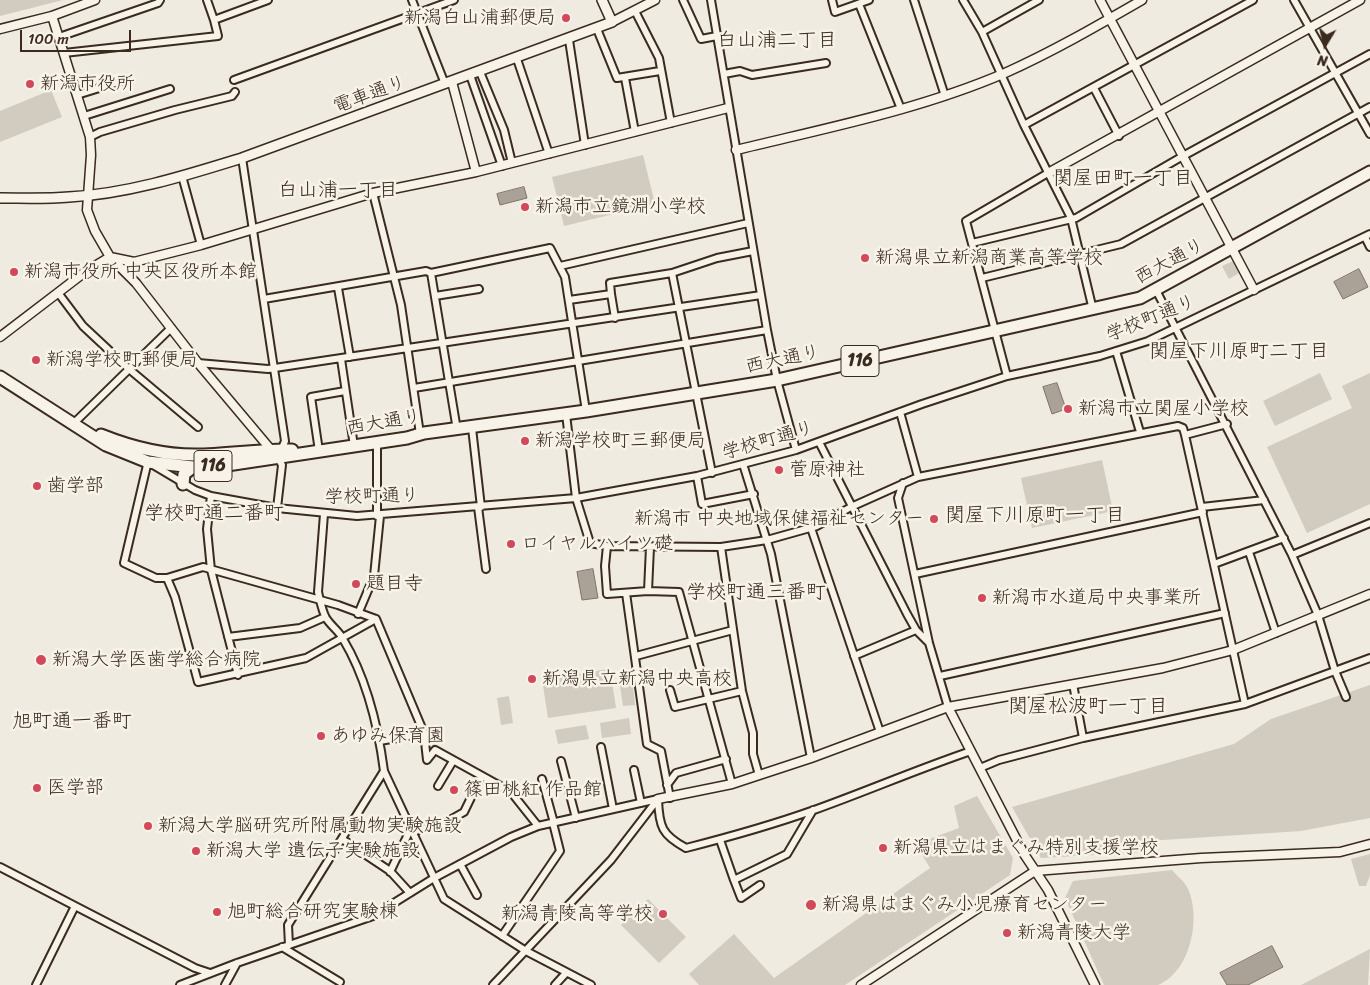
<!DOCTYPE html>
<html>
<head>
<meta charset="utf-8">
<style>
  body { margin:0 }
  #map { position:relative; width:1370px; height:985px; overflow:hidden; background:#efebe0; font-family:Sriracha,sans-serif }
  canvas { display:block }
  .north { position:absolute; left:1300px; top:20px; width:50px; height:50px; -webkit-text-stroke:4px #f7f3e8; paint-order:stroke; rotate:189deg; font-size:14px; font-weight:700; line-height:20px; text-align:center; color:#3b2a1e }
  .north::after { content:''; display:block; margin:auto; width:18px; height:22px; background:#3b2a1e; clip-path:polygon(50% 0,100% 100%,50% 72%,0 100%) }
  .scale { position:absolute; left:20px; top:30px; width:111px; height:22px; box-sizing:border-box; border:2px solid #3b2a1e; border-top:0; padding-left:6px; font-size:15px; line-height:18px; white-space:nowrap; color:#3b2a1e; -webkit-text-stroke:4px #f7f3e8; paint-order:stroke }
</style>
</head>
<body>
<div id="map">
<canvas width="1370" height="985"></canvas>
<div class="north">N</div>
<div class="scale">100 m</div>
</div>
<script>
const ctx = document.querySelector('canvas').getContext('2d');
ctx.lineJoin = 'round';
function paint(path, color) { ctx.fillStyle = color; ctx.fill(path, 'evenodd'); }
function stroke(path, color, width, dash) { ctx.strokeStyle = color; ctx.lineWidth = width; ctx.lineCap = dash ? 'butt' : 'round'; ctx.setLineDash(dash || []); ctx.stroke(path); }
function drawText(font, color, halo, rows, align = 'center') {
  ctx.font = font + ' Sriracha,"Klee One",sans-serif'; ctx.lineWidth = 5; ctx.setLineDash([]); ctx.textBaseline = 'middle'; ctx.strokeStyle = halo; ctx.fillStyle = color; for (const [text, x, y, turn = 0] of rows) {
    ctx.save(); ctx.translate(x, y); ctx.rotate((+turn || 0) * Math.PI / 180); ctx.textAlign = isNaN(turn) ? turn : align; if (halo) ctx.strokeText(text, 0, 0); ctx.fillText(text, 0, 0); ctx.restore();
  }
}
const green = new Path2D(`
  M0,0H63L0,16Z
  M51,90L62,117L0,142V111Z
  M643,155L655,204L564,226L552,177Z
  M1233,261L1239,273L1229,279L1222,266Z
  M1320,373L1332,399L1275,426L1263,401Z
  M1370,373V504L1307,533L1267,447L1352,408L1342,386Z
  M1102,460L1113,511L1032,528L1021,478Z
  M610,669L616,708L548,718L542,679Z
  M632,677L635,705L623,706L619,679Z
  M1370,685V818L1301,831L1147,841L1145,852L1041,858L1012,807L1234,744L1271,719Z
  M509,696L513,723L501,725L497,698Z
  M629,718L631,734L602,738L600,723Z
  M586,725L589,739L558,744L555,730Z
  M977,796L1013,858L1010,875L845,985H699L689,974L734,934L774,978L930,868L916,844L959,828L954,806Z
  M1370,854V875L1366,886H1359L1351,859Z
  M1172,870C1176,875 1184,881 1187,887C1202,916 1191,972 1158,985C1149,985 1115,985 1104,985L1065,898L1073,881Z
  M648,899L686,937L659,963L621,925Z
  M1370,949L1368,985H1301Z`);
const water = new Path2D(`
  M524,187L527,198L500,205L497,194Z
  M1359,269L1368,287L1343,299L1334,282Z
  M1057,383L1066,409L1052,414L1043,387Z
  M593,569L598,598L582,600L577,572Z
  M1272,946L1283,967L1248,985H1227L1220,973Z`);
const minor = new Path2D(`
  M207,0L214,20L268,0
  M412,0L445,84
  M683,0L701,39L717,36
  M711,0L767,330L777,380L796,450
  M832,0L835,12L869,0
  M914,0L945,96
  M963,0L982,32L1024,125
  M1294,0L1370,134
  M859,4L901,109
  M635,11L659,58L671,123
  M597,29L617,78L660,71
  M982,32L1039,0
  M59,37L158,3L160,0
  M569,40L585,145
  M64,53L218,36L214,20
  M517,59L549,154
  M480,72L504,130L512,163
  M724,74L740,71L752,75L826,63
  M470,75L502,166
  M625,78L635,132
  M234,80L454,0
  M1094,88L1119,136
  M77,95L125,80
  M84,116L170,89
  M90,137L100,132L175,110L232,96L235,92
  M242,158L285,441L278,458L282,465L277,508
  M182,176L201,245
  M373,193L401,305L420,434
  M1365,237L1370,247
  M972,243L1076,218L1183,156L1370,54
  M560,266L748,223
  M431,273L457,430
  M672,273L712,473
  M982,278L1121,244L1370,107
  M338,288L350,357
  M1156,290L1292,555L1318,615L1335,671L1346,697
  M59,294L83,326L129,369L198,427
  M611,294L615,318
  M435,296L479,289
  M264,299L426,271L431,273L550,248L565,277L586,411
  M569,300L611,294L610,283L672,273L717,258L753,251
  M1093,310L1071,218L1024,125L1253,0
  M1116,351L1140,432
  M341,359L354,446
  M198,363L268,369L761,295
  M1007,376L966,221L1048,173
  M414,388L767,330
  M900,412L918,477
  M566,414L576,498L590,543L607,546L721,547L767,540L817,526L851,507L918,477L1178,426L1183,428L1185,435L1245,704
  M72,425L171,328
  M472,428L481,507
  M1185,435L1227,424
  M819,442L907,614L916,630L928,642
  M319,451L311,397L345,391
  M148,461L124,563L156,578H167L175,597L198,682L306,658L376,619
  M743,464L771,554L811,758
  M153,465L195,490L211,496L277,508L357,516L576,498L697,476L796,450L922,404L1007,376L1100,356L1148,341L1370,234
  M697,476L702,504L754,494
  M903,483L898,498L929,643L948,707
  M211,496L207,529L211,570L238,675
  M478,507L486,569
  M1202,507L1264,500
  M324,514L318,592C320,600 322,611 326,618C331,626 339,631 343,639C367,679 378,725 384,771
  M377,516V443
  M811,528L880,732
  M607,546L605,566L607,594L648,591
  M650,547L648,591L679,592L732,784
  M721,547L742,691L753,733V754L759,775
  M1249,552L1276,633
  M1292,555L1370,523
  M1214,564L1284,538
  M915,574L1203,512
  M167,578L203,567L338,605L376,619
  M626,593L647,744L661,751L670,798
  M358,614L374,576L380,516
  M376,619L424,733L427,760L435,750L511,792L538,826
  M228,637L300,628L325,617
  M636,656L733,630
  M854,656L916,630
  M940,676L1225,613
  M1073,684L1083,738
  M670,690L675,707L742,691
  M380,741L424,733
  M601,747L613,809
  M561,761L576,818
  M980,768L999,760L1083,738L1245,704L1370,658
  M634,770L641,803
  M542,779L554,823
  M667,785L676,773L726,759
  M438,786L453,761
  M658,799C659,827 662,835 686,848C729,837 772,825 814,810C867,791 918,769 971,751
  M413,832L448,821L464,812L481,777
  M342,839L390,871L410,893
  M720,840L734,880L787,854L813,810
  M460,864L477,895
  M0,867L75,906
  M390,872L411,828
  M734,880L741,898L760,885
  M502,936L560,851L553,823
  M289,945L288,925L384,771L444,899L526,951L591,985
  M282,947L340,982
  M36,985L75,906L195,968L210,973
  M180,985L237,963L373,916L434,878L511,837L538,826L658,799
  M225,985L237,963
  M493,985L611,860L658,799
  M555,985L566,973`);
const tertiary = new Path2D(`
  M1100,0L1254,290
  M52,16L90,137L91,155L87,210L95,231L110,257L136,283L198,363L272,451
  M612,22L655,0
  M0,29L52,16L95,0
  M736,150C826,128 919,110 1005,73C1052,52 1097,26 1142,0
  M476,172L728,108
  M1048,173L1360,0
  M0,337L85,272L110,257L134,262L201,245L373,193L476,172L452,82
  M948,707L1024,854L1048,890L1095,985
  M658,799L732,784L811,758L948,707L1163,668L1233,650L1370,594
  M861,985L1035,871L1201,858L1340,852L1370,844`);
const secondary = new Path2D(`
  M0,198C23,198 46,199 69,197C128,194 187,175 242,158L612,22L602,0`);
const trunk = new Path2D(`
  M0,377L106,445L148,462L193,467L227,465L407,438L424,433L586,411L777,380L1140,298L1370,172
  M101,435C131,447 163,455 195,455C228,455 260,449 292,450
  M183,484L184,474L193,467`);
const markers = [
  [566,18,5,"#d1495b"],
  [30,84,5,"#d1495b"],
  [525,207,5,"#d1495b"],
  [865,258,5,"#d1495b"],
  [14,272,5,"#d1495b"],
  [36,360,5,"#d1495b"],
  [1068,409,5,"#d1495b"],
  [525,441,5,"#d1495b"],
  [779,470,5,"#d1495b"],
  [37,486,5,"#d1495b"],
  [934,519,5,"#d1495b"],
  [511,544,5,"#d1495b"],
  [356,584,5,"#d1495b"],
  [982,598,5,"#d1495b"],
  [41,660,6,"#d1495b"],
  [532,679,5,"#d1495b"],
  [321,736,5,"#d1495b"],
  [37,788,5,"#d1495b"],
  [454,790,5,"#d1495b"],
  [148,826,5,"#d1495b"],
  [883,848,5,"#d1495b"],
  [196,851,5,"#d1495b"],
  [811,905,6,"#d1495b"],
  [217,912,5,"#d1495b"],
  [663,914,5,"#d1495b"],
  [1007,933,5,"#d1495b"]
];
const shields = [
  [860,361,38],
  [213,466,38]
];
const shieldNames = [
  ["116",860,361],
  ["116",213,466]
];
const poiNames = [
  ["新潟白山浦郵便局",556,18,"right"],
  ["新潟市役所",40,84],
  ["新潟市立鏡淵小学校",535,207],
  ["新潟県立新潟商業高等学校",875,258],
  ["新潟市役所 中央区役所本館",24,272],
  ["新潟学校町郵便局",46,360],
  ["新潟市立関屋小学校",1078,409],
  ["新潟学校町三郵便局",535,441],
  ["菅原神社",789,470],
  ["歯学部",47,486],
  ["新潟市 中央地域保健福祉センター",924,519,"right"],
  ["ロイヤルハイツ礎",521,544],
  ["題目寺",366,584],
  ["新潟市水道局中央事業所",992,598],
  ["新潟大学医歯学総合病院",52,660],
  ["新潟県立新潟中央高校",542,679],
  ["あゆみ保育園",331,736],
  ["医学部",47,788],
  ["篠田桃紅 作品館",464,790],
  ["新潟大学脳研究所附属動物実験施設",158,826],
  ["新潟県立はまぐみ特別支援学校",893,848],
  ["新潟大学 遺伝子実験施設",206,851],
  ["新潟県はまぐみ小児療育センター",822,905],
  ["旭町総合研究実験棟",227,912],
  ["新潟青陵高等学校",653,914,"right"],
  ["新潟青陵大学",1017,933]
];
const streetNames = [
  ["電車通り",370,95,-20],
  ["西大通り",1170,262,-28],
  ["学校町通り",1151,319,-22],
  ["西大通り",783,360,-12],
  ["西大通り",384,423,-10],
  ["学校町通り",768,441,-16],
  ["学校町通り",372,497,-1]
];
const neighbourhoodNames = [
  ["白山浦二丁目",777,41],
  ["関屋田町一丁目",1123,179],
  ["白山浦一丁目",338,191],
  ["関屋下川原町二丁目",1239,352],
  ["学校町通二番町",214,514],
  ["関屋下川原町一丁目",1035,516],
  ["学校町通三番町",756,593],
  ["関屋松波町一丁目",1088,707],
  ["旭町通一番町",72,722]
];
paint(green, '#d1cbc0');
paint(water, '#aaa296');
stroke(water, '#7e7266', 1);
stroke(minor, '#3b2a1e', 10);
stroke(tertiary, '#3b2a1e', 11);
stroke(secondary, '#3b2a1e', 12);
stroke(trunk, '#3b2a1e', 15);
stroke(minor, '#f7f3e8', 6);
stroke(tertiary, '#f7f3e8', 8);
stroke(secondary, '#f7f3e8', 9);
stroke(trunk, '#f7f3e8', 11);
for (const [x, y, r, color] of markers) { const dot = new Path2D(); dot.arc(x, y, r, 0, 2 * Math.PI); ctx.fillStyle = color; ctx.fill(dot); stroke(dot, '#f7f3e8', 2); }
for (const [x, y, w] of shields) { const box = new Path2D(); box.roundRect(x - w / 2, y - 15.5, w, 31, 4); ctx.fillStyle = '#f7f3e8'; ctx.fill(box); stroke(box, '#3b2a1e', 1); }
drawText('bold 18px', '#3b2a1e', null, shieldNames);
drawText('19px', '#3b2a1e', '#f7f3e8', poiNames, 'left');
drawText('19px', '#3b2a1e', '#f7f3e8', streetNames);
drawText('20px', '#3b2a1e', '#f7f3e8', neighbourhoodNames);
</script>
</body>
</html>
